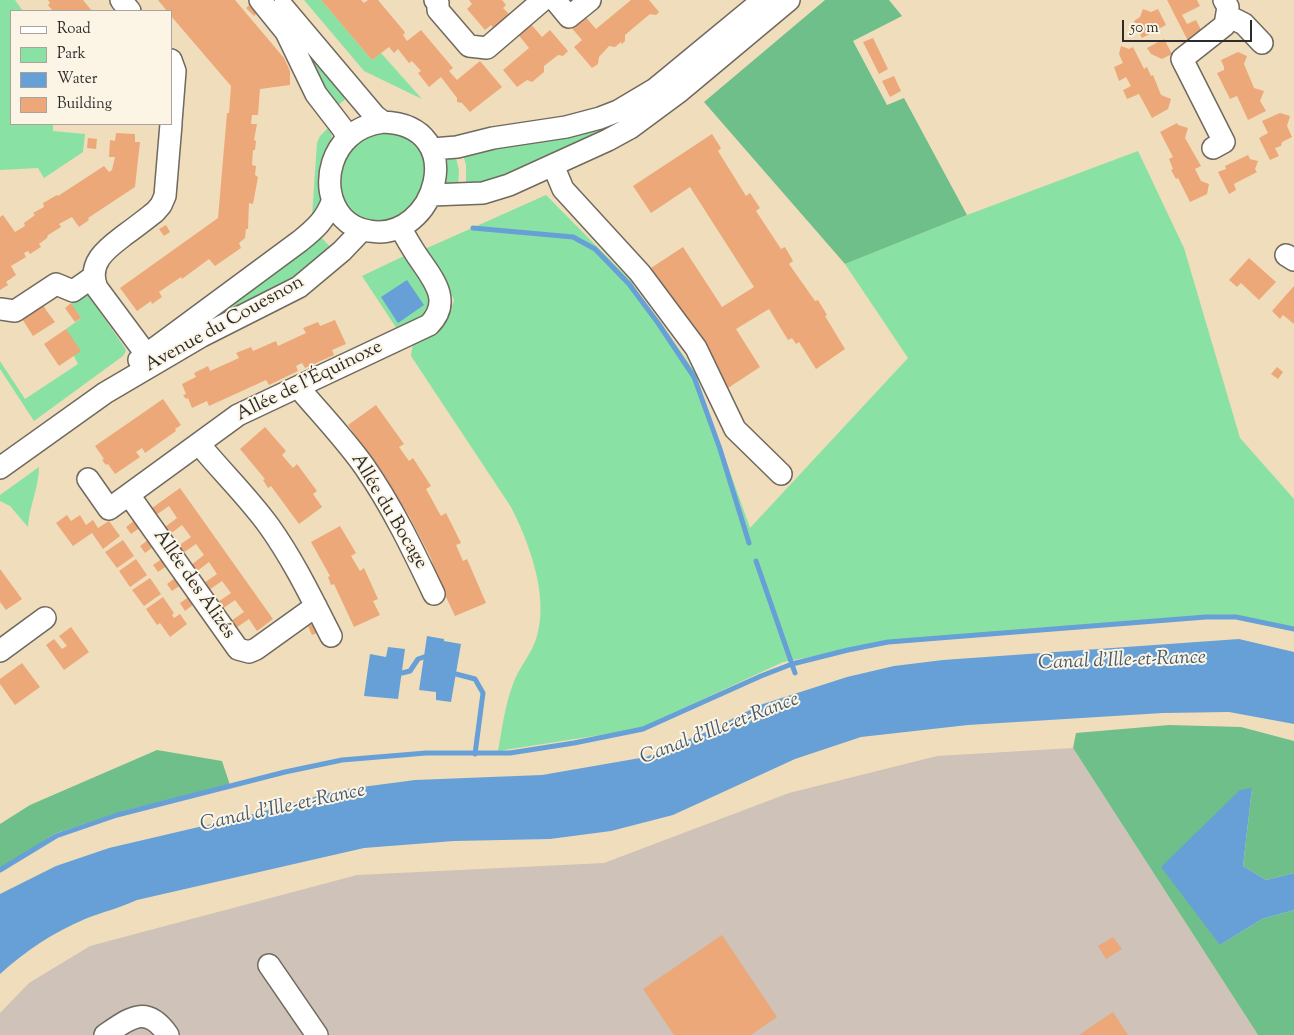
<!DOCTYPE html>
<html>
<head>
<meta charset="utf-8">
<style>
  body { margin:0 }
  #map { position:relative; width:1294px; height:1035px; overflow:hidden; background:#f0ddbc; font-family:"Sorts Mill Goudy",serif }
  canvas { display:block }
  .legend { position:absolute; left:10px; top:10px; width:162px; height:115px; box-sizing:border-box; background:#fcf5e5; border:1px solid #a8a49b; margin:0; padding:6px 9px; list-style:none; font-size:15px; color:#2b2b2b }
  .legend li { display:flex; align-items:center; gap:10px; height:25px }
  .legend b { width:25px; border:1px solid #a8a49b }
  .scale { position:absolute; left:1122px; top:20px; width:130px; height:22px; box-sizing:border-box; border:2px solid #2b2b2b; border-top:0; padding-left:6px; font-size:15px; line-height:18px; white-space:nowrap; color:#2b2b2b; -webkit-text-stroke:4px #fcf5e5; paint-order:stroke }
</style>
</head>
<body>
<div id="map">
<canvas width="1294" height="1035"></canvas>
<ul class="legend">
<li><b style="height:6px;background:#fff"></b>Road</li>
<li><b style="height:14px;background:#8ae1a4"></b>Park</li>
<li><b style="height:14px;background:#67a0d6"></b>Water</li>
<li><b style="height:14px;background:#eca879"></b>Building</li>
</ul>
<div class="scale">50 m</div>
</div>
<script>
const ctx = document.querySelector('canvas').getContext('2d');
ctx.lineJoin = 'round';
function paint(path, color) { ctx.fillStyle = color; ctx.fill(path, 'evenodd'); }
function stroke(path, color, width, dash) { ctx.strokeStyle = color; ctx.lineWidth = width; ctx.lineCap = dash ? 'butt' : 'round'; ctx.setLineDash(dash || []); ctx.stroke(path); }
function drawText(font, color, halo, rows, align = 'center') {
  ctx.font = font + ' "Sorts Mill Goudy",serif'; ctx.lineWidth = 4; ctx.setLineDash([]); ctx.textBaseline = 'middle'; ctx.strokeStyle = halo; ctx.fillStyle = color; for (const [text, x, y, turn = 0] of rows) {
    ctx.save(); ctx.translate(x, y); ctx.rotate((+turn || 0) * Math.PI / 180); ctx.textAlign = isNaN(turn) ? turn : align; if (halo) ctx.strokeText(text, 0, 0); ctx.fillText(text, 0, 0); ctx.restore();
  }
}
const industrial = new Path2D(`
  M1073,748L1258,1035H0V1013L29,983L90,946L357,875L604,863L789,793L937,756Z`);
const green = new Path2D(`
  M0,0H15L23,11H11V124H53V131L85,134L83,152L44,178L38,168L0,170Z
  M304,0H321L372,60L381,53L422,99L364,71Z
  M297,33L350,95L335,108Z
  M618,119L619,124L506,179L466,189V165L462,151Z
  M330,126C336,144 323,158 320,176C318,185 321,195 322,204L312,216L317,143L320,136Z
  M379,131L404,134L424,154L426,185L402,217L372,224L367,223L346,208L338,186L342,163L356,142Z
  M1138,151L1184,248L1240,438L1294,499V630L1233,616L867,646L783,662L639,729L498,751C502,729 505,705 513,684C519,667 532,654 537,636C549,596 529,542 511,507L411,356L413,343C438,330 446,329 454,300L445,281L425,249L546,195L632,282L642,302L663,326L694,371L750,528L908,358L845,264L967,215Z
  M455,154L459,170L458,189L445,187L446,157Z
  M320,236L334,251L302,280L146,361Z
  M406,255L431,289L429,317L399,332L362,276Z
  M88,295L125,348L126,351L123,356L34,421L0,369V361L25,399L78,364L74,356L66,329L80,319L71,303Z
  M39,467C39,487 29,507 28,527L10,506L0,501V495Z`);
const forest = new Path2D(`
  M825,0H889L902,16L853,41L887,105L904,98L967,215L845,264L704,102Z
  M1169,725L1241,727L1294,741V873L1266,880L1243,866L1252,788L1220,945L1262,919L1294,910V1035H1258L1073,748L1076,733Z
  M157,750L222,761L230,785L123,811L54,834L0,870V824L30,805Z`);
const water = new Path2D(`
  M407,280L424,305L398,323L381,297Z
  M427,636L444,639V641L461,644L451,702L436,700V692L419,690Z
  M1239,639L1294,652V724L1229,712L1163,713L968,725L861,737L795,759L673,815L611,831L550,839L454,841L364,848L137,900C120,908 102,912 85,919C52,933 27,950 0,974V894L56,866L109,848L250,815L339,790L415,780L542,775L646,757L706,732L760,705L847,677L894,666L943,660Z
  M388,647L405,649L398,699L364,696L370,654L386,657Z
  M1252,788L1243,866L1266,880L1294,873V910L1262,919L1220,945L1161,867L1240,790Z`);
const stream = new Path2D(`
  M473,228L573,237L595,249L629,284L658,323L694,377L720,449L749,543
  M756,561L795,673
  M402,673L410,671L418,659L424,657
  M456,674L475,679L483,693L475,754
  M0,870L56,836L117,815L285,772L342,760L426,753H510L574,743L643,729L761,676L792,664L848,650L888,642L1206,617H1236L1294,629`);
const building = new Path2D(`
  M48,0H83L92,11H53L48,5L50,3Z
  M158,0H235L284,58L290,71V85L260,89L258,115H252L251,124H257L254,140L256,141L255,150H253L252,165L256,166L255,175L258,177L253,204L249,203L248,229H246L245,238L239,243L241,248L215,266L209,259L182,279L181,277L159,292L162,297L152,304L151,301L137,311L120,288L218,218L227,113H229L231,86L171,16V11H167Z
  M321,0H361L364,3L368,0H378L404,31L405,33L403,35L407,41L421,30L453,68L449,71L457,80L480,61L502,87L470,112L462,103L457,102V98L441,77L429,87L418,73L421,71L412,61L409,63L398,49L394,53L389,47L372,60Z
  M469,0H502L506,5L503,8L511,16L495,30L491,25L485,30L467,9L472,4Z
  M631,0H649L659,12L656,15L650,14L638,24L625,35V41L622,44L621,42L615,47L609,46L599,57L598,64L592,68L574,47L582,40L570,26L584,15L596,29Z
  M1167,0H1197L1200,6L1182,15L1187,24L1196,20L1203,34L1189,43Z
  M249,5L257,13L254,16L246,8Z
  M1143,9L1151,12L1158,9L1166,25L1142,38L1134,21L1140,17Z
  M530,23L542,37L550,30L568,51L563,56L558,55L544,66V72L532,82L527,80L517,87L503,70L529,48L517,33Z
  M873,38L888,69L879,74L863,42Z
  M1164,39L1172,54L1162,59L1151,54L1147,48Z
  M1121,46L1129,49L1133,47L1144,69L1147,67L1151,76L1153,75L1161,95L1171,99L1168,109L1152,118L1139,94L1127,99L1123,90L1131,86L1126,77L1119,81L1114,67L1123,63L1119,54Z
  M1238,52L1247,56L1244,64L1254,88L1264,91L1260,101L1266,111L1248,120L1237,96L1230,99L1217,73L1224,70V67L1221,60Z
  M894,76L901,91L890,97L882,81Z
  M1280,113L1290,116L1287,126L1292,137L1282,142L1281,146L1275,148L1279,156L1270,160L1259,138L1268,133L1262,121Z
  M1177,123L1178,125L1188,128L1185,138L1201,166L1195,169L1201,181L1209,184L1207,194L1190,202L1178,178L1176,179L1171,170L1173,169L1169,159L1173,157L1160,132Z
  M116,133L135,134V142H140L135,187L88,218L89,220L79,227L72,217L59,224L61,227L48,235L47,238L39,244L41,247L30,254L28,251L24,253L26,257L11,266L16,275L6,282L8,285L0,290V217L3,215L15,232L25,226L24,223L35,215L33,213L44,207L43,203L57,195L58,196L104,166L109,172L112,170L115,157H109L110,140L115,141Z
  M712,134L721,148L718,151L746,196L750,193L760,208L756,211L781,249L785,247L793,261L789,264L815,301L818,300L827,315L825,316L845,349L816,369L799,342L796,344L792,338L788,340L769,309L736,329L760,367L728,388L651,268L683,247L722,307L754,287L690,187L651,213L633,186Z
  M88,138L97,139L96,149L87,148Z
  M1248,155L1250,159L1258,161L1255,169L1257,172L1234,184L1236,190L1229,194L1218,172L1226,169L1225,166Z
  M166,225L170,232L164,236L159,229Z
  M1249,258L1276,282L1259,300L1241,283L1237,287L1229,280Z
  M1294,286V324L1283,315L1280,319L1272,311Z
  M41,300L46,310L55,322L33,336L19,314Z
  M71,303L81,318L75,322L65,308Z
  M335,320L346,344L332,350L334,355L305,368L302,363L296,366L298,371L269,385L266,380L209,406L207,401L192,408L188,398L186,399L183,395L186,394L182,384L196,377L194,373L208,366L210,371L239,358L236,353L251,347L253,351L276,341L278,346L306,333L303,328L318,322L320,326Z
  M66,329L81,351L59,366L44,344Z
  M1277,367L1283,372L1278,379L1271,374Z
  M163,399L181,425L175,429L176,431L145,453L142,448L136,452L140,457L115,474L108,464L106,465L102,460L104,459L95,446Z
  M376,405L404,444L399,447L409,461L413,458L431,486L426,489L441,516L446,513L461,543L456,545L463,561L467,559L486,603L455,616L438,580L431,558L409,516L385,476L372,457L371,458L348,425Z
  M265,427L286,451L282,455L293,468L297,464L317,491L313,494L322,507L299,524L271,486L268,488L263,480L265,479L240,449Z
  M180,488L273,619L257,631L249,619L236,628L231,621L244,612L235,600L222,609L218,602L231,593L222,581L209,590L204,583L217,574L209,562L196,572L191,565L204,555L196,544L183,553L178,546L191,537L182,525L170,534L165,527L177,518L169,506L156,515L152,508Z
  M67,515L71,521L80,515L86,525L93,520L98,528L109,521L120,536L103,549L92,533L73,546L56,523Z
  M139,517L144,525L131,534L126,527Z
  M340,526L356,553L351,556L360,571L364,568L378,599L373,601L380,615L354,627L334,584L331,585L328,577L330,576L311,542Z
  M152,537L157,544L145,553L140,546Z
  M123,540L134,556L117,568L105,552Z
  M166,556L171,563L158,572L153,565Z
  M136,559L147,575L130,587L119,571Z
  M0,569L22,599L6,610L0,602Z
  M179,575L185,582L172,591L167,584Z
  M150,578L161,594L144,606L132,590Z
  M193,594L198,601L185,611L180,603Z
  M163,597L174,613L172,615L174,618L180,614L187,624L170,637L160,623L157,625L146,609Z
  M313,624L317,633L312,635L308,626Z
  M71,627L89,652L64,670L46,645L54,639L62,649L67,646L59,636Z
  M22,663L40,687L15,705L0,684V679Z
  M722,935L777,1017L751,1035H674L643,989Z
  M1113,937L1122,949L1106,959L1098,946Z
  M1113,1012L1128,1035H1079Z`);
const minor = new Path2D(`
  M121,0L130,11
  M260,0L286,32L316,94L343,129L347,138
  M435,0L438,3V10L469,46L487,48L543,0
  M555,0L569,17L590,0
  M283,7L375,116L383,122
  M1228,16L1244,24L1262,43
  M171,60L175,71L171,122
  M383,122C471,125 436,243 369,231C324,224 318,165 349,137C358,128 370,124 383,122Z
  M1213,148L1224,142L1182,59L1225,25L1228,7L1224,0
  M432,149L457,147L493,138L566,127L600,118L618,111L655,89L763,0
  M553,165L563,189L640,273L696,348L735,429L781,474
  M431,195L483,193L509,185L608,140L630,128L680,91L789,0
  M1286,255L1294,260
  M0,309L15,311L56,284L73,291L93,277
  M146,354L97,288C86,262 109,247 126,234C136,227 146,219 155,212L161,205L165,196L171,124
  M139,360L300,241C315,229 325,220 332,202
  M298,387C320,413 344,438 364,466C392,506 413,550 434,594
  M199,444C222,472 248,497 269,526C294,561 312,599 331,636
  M0,468L105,393L202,336L299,287L342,251L362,230
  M88,479L109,509L238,415L429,325C454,300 431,277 416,254C410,245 405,236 400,227
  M129,495L238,649L249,652L256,649L316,606
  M0,651L45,618
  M269,965L317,1035
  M105,1035C129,1019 146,1003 168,1035`);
const streetNames = [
  ["Avenue du Couesnon",225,325,-29],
  ["Allée de l'Équinoxe",310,382,-26],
  ["Allée du Bocage",388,512,59],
  ["Allée des Alizés",193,585,55]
];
const waterNames = [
  ["Canal d'Ille-et-Rance",1122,662,-2],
  ["Canal d'Ille-et-Rance",720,730,-21],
  ["Canal d'Ille-et-Rance",283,809,-12]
];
paint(industrial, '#cec2b9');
paint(green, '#8ae1a4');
paint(forest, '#6fbf8a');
paint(water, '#67a0d6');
stroke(stream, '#67a0d6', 5);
paint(building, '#eca879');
stroke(minor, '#70695e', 24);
stroke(minor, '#fff', 21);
drawText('19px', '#2b2b2b', '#fcf5e5', streetNames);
drawText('italic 20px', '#435a6f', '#fcf5e5', waterNames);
</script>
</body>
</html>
